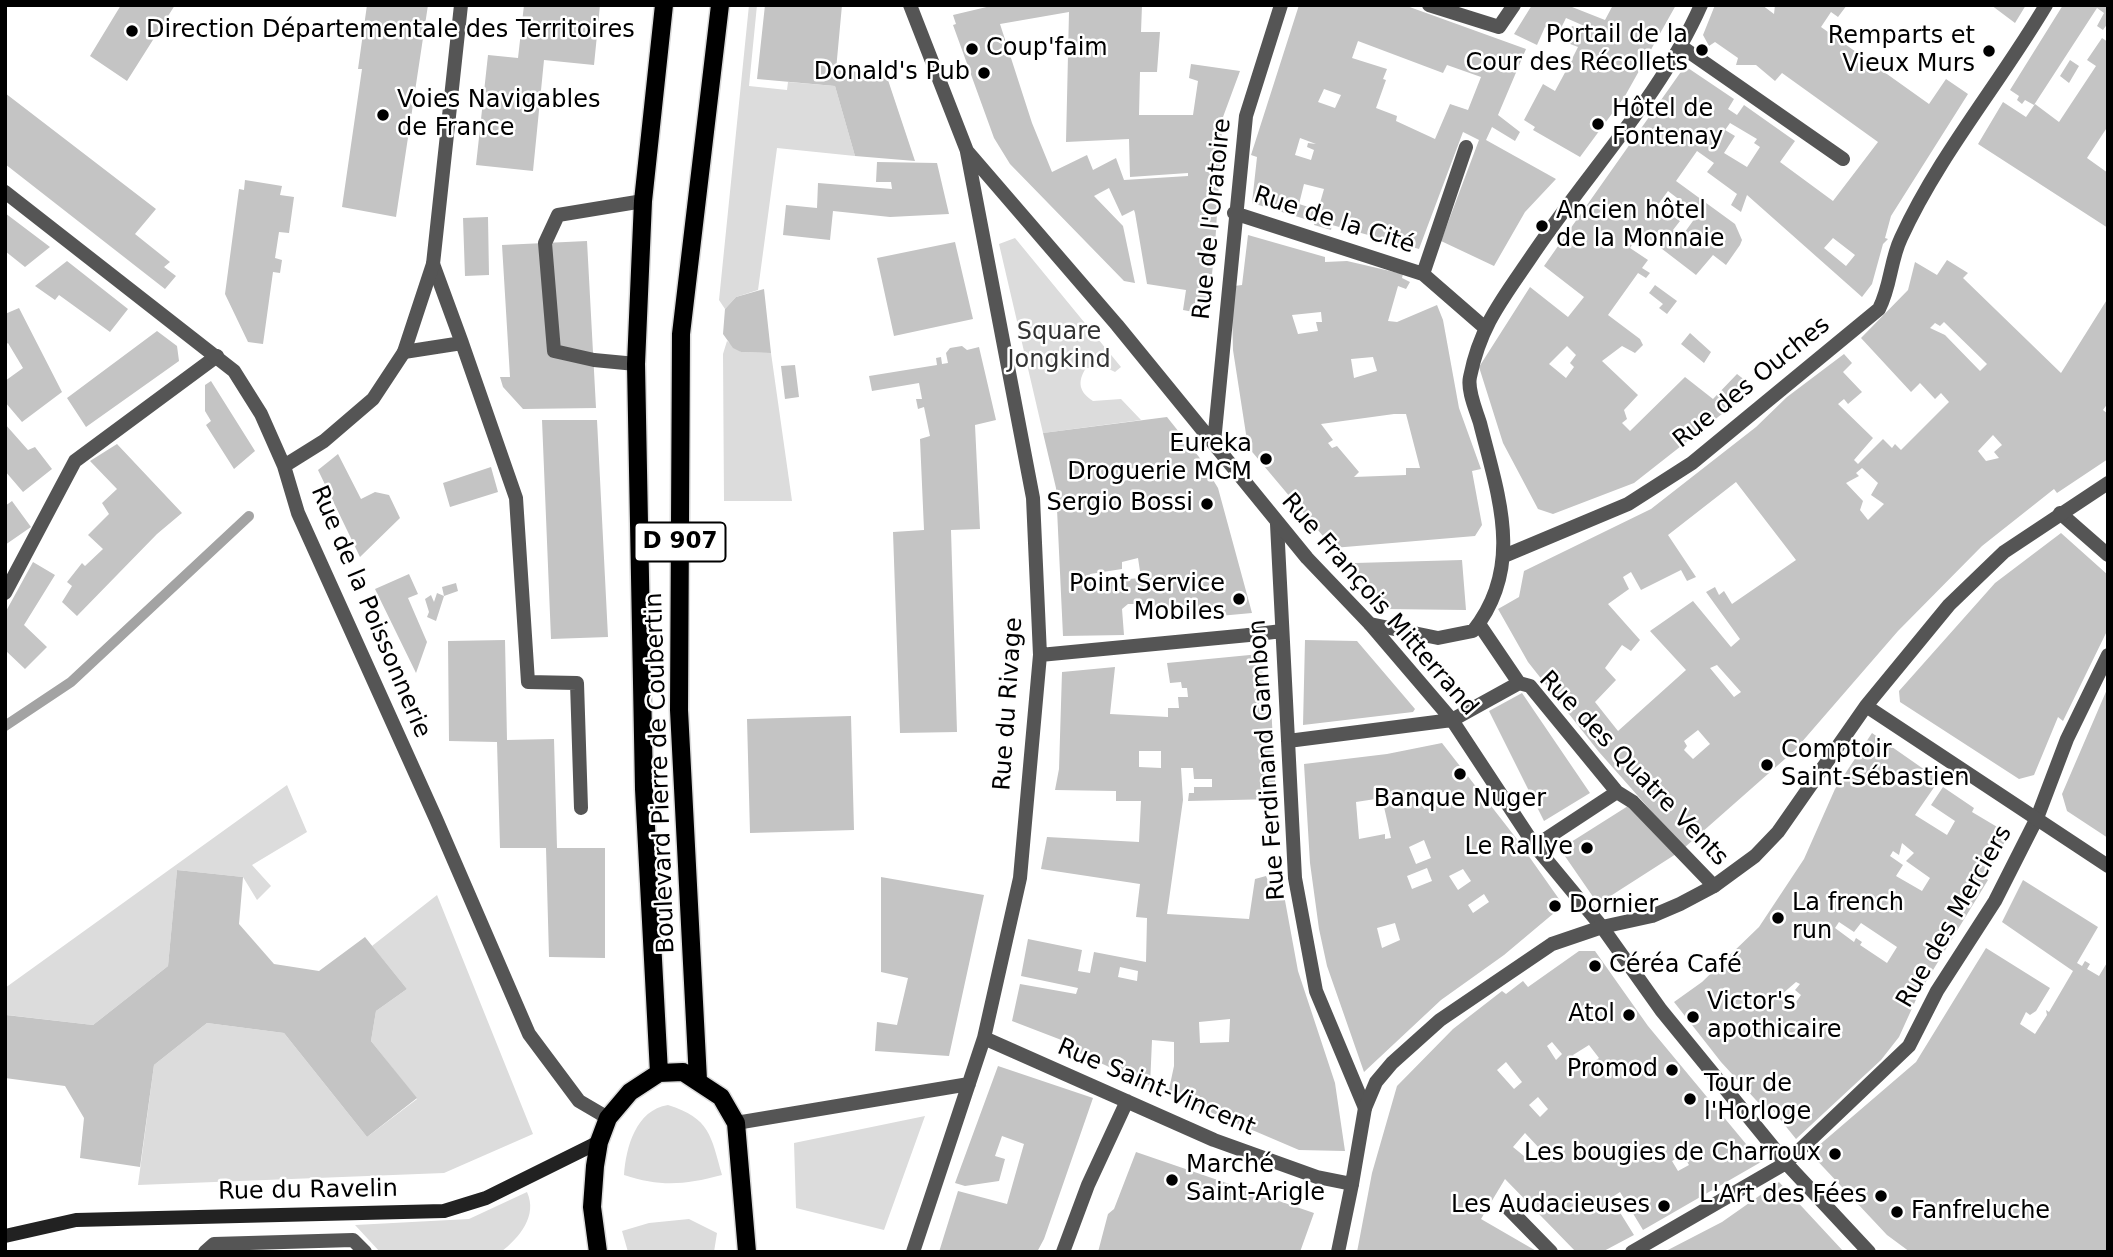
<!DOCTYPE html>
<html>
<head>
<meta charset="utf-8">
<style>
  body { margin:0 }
  #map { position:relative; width:2113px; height:1257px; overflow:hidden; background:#fff; font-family:"DejaVu Sans",sans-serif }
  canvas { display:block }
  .frame { position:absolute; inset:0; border:7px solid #000; pointer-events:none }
</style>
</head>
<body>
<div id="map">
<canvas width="2113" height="1257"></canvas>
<div class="frame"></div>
</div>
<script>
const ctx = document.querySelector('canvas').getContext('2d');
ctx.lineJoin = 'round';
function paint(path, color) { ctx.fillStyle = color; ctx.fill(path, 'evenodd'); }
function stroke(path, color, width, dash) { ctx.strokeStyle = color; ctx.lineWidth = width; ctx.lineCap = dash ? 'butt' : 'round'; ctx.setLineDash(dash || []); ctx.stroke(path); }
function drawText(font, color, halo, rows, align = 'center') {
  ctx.font = font + ' "DejaVu Sans",sans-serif'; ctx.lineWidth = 5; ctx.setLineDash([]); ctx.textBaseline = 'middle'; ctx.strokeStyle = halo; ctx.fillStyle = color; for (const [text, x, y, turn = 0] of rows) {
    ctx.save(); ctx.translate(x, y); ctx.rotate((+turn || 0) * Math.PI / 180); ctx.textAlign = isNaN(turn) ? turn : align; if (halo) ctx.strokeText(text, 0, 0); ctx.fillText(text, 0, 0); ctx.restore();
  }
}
const green = new Path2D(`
  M749,5H757L749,86L787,90L788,82L835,86L855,156L777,148L758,290L736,297L725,309L719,300Z
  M1015,238L1121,367L1115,372L1105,367L1086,368C1077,382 1079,392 1093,401L1121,399L1141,420L1043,433L999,244Z
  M727,341L741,352L771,353L792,501H724L723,354Z
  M287,785L307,832L252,865L271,886L257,900L243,877L177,870L168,966L93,1025L7,1015L5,1026V988Z
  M437,895L533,1134L444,1173L138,1185L154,1065L207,1023L284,1033L367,1137L417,1099L371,1041L376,1011L407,989L372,946Z
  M668,1105C710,1118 711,1136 722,1175C684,1185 661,1187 624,1175C626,1147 636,1110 668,1105Z
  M925,1116L884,1230L796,1208L794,1143Z
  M527,1192C538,1216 519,1238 501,1252H380L355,1225L469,1219Z
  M689,1219L717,1233L714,1252H628L622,1231L649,1223Z`);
const stream = new Path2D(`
  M5,726L71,682L249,516`);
const building = new Path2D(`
  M121,5H175L127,81L90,56Z
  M367,5H428L396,217L342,207L362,69H358Z
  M524,5H600L594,65L544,60L533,171L476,165L488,55L518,58Z
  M765,5H842L836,70L886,74L915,161L855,156L835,86L757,79Z
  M995,5H1142L1141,32H1160L1157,72H1140L1139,115H1193L1198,81L1189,78L1191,64L1240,71L1223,117L1215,246L1210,293H1207L1204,314L1183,310L1186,290L1147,284L1135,213L1134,210L1122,216L1109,188L1094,196L1123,226L1135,283L1124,281L1010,164L994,138L953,25L956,24L953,15ZM1069,12L1066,142L1129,139L1130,177L1188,173V176L1124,180L1116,158L1093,170L1087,155L1052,172L1032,123L1000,24Z
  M1299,5H1404L1526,49L1498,115L1520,132L1515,141L1492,127L1486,140L1556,179L1525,212L1494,266L1441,241L1479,140L1463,132L1419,249L1332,225L1331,230L1314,225L1315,222L1252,203L1257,157L1251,155ZM1358,41L1443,73L1447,65L1481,77L1468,110L1450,104L1435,139L1396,121L1397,116L1376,108L1386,80L1383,79L1387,69L1352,58ZM1324,89L1341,95L1335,108L1318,102ZM1300,138L1316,144L1308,143L1307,147L1314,150L1311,160L1295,155ZM1304,184L1324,189L1318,210L1299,204Z
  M1532,5H1567L1605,20L1613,5H1676L1625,96L1580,157L1533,130L1535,127L1524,120L1543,84L1555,91L1568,67L1578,47L1565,42L1572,26L1587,32L1589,28L1566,18L1559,32L1545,27L1537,45L1514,34Z
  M1715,5H1762L1774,14L1775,5H1847L1838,17L1831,12L1821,27L1929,104L1946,79L1968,94L1891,216L1885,238L1888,239L1883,244L1872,284L1862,297L1747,195L1741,212L1731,205L1737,194L1707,172L1714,163L1697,151L1676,181L1735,224L1742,240L1740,245L1726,265L1713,255L1696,275L1640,232L1630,248L1648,260L1642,268L1650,273L1646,278L1638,273L1608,315L1640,339L1643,345L1635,353L1622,346L1602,361L1638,395L1624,410L1627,419L1622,423L1630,431L1685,377L1713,399L1737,374L1755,388L1634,483L1553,514L1538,509L1503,443L1479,367L1530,287L1568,317L1584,297L1544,266L1685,66L1734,99L1728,109L1737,115L1744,105L1795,141L1780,162L1833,201L1878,142L1782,73L1775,81L1756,65H1736L1738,58L1715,42L1709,46L1703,35ZM1730,123L1757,139L1754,143L1760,147L1747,167L1724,153L1735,136L1725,130ZM1668,191L1698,214L1682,236L1673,230L1680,221L1657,206ZM1833,238L1855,255L1846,266L1824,248ZM1567,346L1576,355L1570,363L1574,367L1566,378L1549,364Z
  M1991,5H2026L2015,23Z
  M2063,5H2108V23L2103,30L2097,26L2104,13L2097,8L2034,105L2025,100L2022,104L2017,100L2019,96L2010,90Z
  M2102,38L2108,42V126L2087,158L2108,173V228L1978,144L2003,102L2026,117L2035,104L2059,122L2096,66L2087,60Z
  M2070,60L2079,66L2069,83L2060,76Z
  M5,93L156,209L135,234L170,262L164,267L176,276L165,289L5,164Z
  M877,162L937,163L949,214L890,217L833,211L830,240L783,235L786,205L817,208L818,183L892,189L891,182H876Z
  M245,180L282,186L280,195L294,197L289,233L279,232L275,258L282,260L280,273L273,272L263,344L248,342L225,294L239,189L244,190Z
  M5,213L50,247L25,267L5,251Z
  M488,217L489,275L465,276L463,218Z
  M1248,235L1325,257V262L1347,261L1403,274L1402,278L1410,282L1406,289L1398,286L1388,321L1397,322L1437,305L1443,320L1459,408L1481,469L1472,471L1482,525L1475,536L1333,548L1248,447L1233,350L1232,311L1234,286L1242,285ZM1321,312L1322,322H1316L1318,331L1298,334L1292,315ZM1373,357L1377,371L1354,378L1351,359ZM1394,414H1406L1420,468H1406V475L1354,477L1359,472L1337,446L1332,448L1328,443L1333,440L1321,424Z
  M587,241L596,408L523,409L503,387L500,377H510L502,245Z
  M955,242L973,319L894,336L877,258Z
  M1947,260L1968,273L1963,278L2061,373L2108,298V403L2103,410L2108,414V459L2057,493L2054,489L1982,546L1898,631L1794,751L1684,848L1599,752L1528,662L1498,609L1519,597L1524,571L1651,509L1756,427L1787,397L1844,354L1852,363L1843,372L1862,392L1848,404L1844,399L1838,404L1873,438L1854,460L1858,464L1883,439L1892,448L1895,444L1901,450L1949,402L1941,393L1935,399L1920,383L1911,392L1861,338L1908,290L1915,262L1937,275ZM1944,322L1987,364L1980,371L1945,335L1930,328L1935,323L1940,326ZM1993,435L2002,445L1994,452L1999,458L1986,461L1978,451ZM1862,468L1878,483L1871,495L1884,504L1868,520L1860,510L1863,501L1846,483L1859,476L1856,473ZM1736,482L1796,560L1732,604L1724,591L1719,595L1715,587L1706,592L1740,639L1731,647L1693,601L1650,631L1686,670L1618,731L1595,702L1616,680L1605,668L1622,645L1631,651L1640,640L1608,604L1629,589L1623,577L1631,572L1641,590L1681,570L1687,581L1696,577L1668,535ZM1717,665L1741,692L1734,697L1710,668ZM1698,730L1710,744L1693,759L1684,750L1687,746L1684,741Z
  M67,261L128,309L110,332L59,295L55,300L35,286Z
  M1655,285L1677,301L1667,314L1659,308L1663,304L1649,293Z
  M764,289L771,353L741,352L733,348L723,334L725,309L736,297Z
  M19,308L62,392L22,422L5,402V381L23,368L8,343L5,345V314Z
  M157,331L177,346L179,361L86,427L67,398Z
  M1690,333L1711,352L1704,363L1681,344Z
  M962,346L967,350L979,347L996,420L975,425L980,529L951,530L957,732L900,733L893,532L924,530L920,439L930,436L924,407L918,409L916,399H922L919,383L872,391L869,376L937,365L936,358L941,357L942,364L948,363L946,353L950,348Z
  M795,365L799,397L785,399L781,366Z
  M211,381L255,451L234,469L206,425L211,421L205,411V385Z
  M1167,417L1199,457L1218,488L1252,613L1197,618L1194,604L1151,609L1150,604H1128L1122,609L1124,635L1063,636L1056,488L1043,433ZM1156,465L1157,476L1122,481L1121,470ZM1138,558L1141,578L1090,582V574L1122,569V562Z
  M542,420H597L608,637L551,639Z
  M5,424L28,450L35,447L52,469L23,492L5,471Z
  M117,444L182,513L157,534L77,616L62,602L72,586L67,582L82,563L85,566L103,549L88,535L109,514L102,503L117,489L90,461Z
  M338,454L361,499L375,492L389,495L400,518L360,557L318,470Z
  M491,467L498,492L450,507L443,483Z
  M12,501L31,527L5,545V506Z
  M2061,533L2108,575V629L2063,721L2058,717L2034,775L2019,779L1900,702L1899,691L1995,583Z
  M1462,560L1466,610L1385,609L1352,571L1355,563Z
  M33,562L55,575L24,625L47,647L25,669L5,650V613Z
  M409,574L418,594L408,598L427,642L416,673L375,589Z
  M456,583L458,591L444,596L436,621L427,617L429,612L425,599L431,595L434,602L437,593L444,596L442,587Z
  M505,640L507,740L554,739L557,848H605V958L549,957L546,848H500L497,742L449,741L448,641Z
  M1305,640L1357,641L1415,709L1413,712L1303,725Z
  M1260,654L1267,704H1271L1276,799L1188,801L1189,793H1194V787H1212V779H1194L1193,768H1181L1183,800L1167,914L1249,919L1255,879L1266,876L1273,892L1284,895L1298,971L1335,1083L1345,1151L1299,1150L1168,1094L1174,1066V1042L1152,1040L1150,1086L1064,1046V1041L1012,1021L1020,984L1076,994L1078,988L1021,976L1028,939L1082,950L1078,971L1090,973L1094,952L1146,962L1147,918L1136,917L1140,884L1041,869L1047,837L1139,842L1141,801H1116V791L1055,790L1059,769L1062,672L1115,667L1110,714L1168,717V708H1179L1178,697H1188L1187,688H1182L1181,682L1170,683L1167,663ZM1139,751H1161V768L1139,767ZM1120,967L1138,971L1137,981L1118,977ZM1230,1019L1229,1042L1200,1043L1199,1022Z
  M2108,687V838L2067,811L2062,794Z
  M1522,693L1590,793L1544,821L1489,711Z
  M851,716L854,830L750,833L747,719Z
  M1872,733L1935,777L1937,783L1915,815L1947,835L1955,821L1931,805L1943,787L1974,808L1972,812L2009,834L1985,878L1988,880L1919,993L1899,1037L1881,1060L1796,1139L1771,1108L1766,1111L1721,1062L1674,1002L1702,982L1759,927L1804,859L1835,789ZM1902,843L1914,853L1906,861L1930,878L1922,891L1896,876L1903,865L1890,856L1893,851L1899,855ZM1839,922L1854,932L1861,923L1897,947L1887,963L1860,945L1862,942L1856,938L1854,942L1835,928ZM1796,982L1800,984L1795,990L1801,995L1794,1005L1781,995Z
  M1442,743L1516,838L1559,899L1560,908L1504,955L1441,1000L1364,1072L1327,966L1319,929L1310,863L1304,764L1387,754ZM1447,791V800L1424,809L1421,798ZM1382,798L1391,838L1385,839V834L1359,839L1356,802ZM1424,840L1431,858L1416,864L1409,847ZM1427,868L1432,881L1412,889L1407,876ZM1463,869L1471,881L1458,890L1449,876ZM1484,894L1489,902L1473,913L1468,905ZM1395,923L1400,940L1382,948L1377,928Z
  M1628,806L1676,854L1598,904L1560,849Z
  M177,870L243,877L239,924L274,964L319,971L365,937L407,989L376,1011L371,1041L417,1098L367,1137L284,1033L207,1023L154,1065L140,1167L80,1158L84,1118L65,1086L5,1078L6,1015L93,1025L168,966Z
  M881,877L984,895L949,1056L875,1051L877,1022L897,1025L908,978L881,972Z
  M2023,880L2098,927L2077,963L2082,966L2085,961L2090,964L2087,969L2099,976L2108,961V1252H1910L1887,1235L1810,1153L1916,1062L1986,948L2050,988L2036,1011L2030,1015L2026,1012L2020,1024L2035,1034L2047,1015L2046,1010L2049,1012L2073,971L2002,922Z
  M1579,951H1595L1648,1026L1761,1162L1643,1230L1620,1192L1611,1198L1634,1235L1602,1252H1576L1505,1179L1481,1219L1538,1252H1357L1372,1173L1397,1086L1453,1029L1502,991L1506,994L1523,981L1528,987ZM1552,1042L1562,1054L1556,1060L1547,1046ZM1589,1045L1599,1058L1588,1066L1581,1067L1573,1055ZM1506,1062L1522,1082L1514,1089L1497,1070ZM1538,1097L1548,1109L1540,1117L1529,1105ZM1525,1133L1542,1151L1530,1161L1513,1147ZM1683,1155L1689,1165L1678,1171L1672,1161Z
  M998,1066L1093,1098L1044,1239L1037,1252H939L958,1191L1007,1204L1024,1144L1002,1136L995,1156L1005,1159L999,1181L965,1186L955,1183Z
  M1136,1152L1314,1213L1300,1252H1098L1108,1214L1114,1209Z
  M1779,1182L1844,1252H1664L1722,1222Z`);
const service = new Path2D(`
  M462,343L516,498L528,682L577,683L581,808
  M404,352L462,343L433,264
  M636,364L594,360L554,351L545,243L558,215L643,201
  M5,593L75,461L217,356
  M205,1252L214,1244L353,1240L365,1252`);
const pedestrian = new Path2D(`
  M2060,513L2108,555
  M1277,524L1295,878L1316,991L1365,1108
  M1370,624L1452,720L1535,846L1602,927L1661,1010L1786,1163L1869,1252
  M1249,635L1282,631
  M1519,683L1530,686L1617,792L1633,802L1714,886
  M1288,741L1452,720L1519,683L1479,624
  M1535,846L1617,792
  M1507,1207L1551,1252
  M1338,1252L1352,1184
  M1632,1252L1786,1163L1909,1046L1937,991L1995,901L2037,818L2067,739L2108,655`);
const minor = new Path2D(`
  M910,5L967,151L1117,325L1307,558L1370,624L1438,638L1473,631C1525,566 1498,495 1480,423C1476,410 1467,390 1470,377C1480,327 1501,301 1529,260C1585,175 1660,98 1701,5
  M1429,5L1499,27L1514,5
  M1682,47L1843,159
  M5,192L234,371L261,414L284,466L298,513L436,819L529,1034L579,1101L608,1118
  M1234,213L1423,274L1484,327
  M1423,274L1466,147
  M1214,442L1246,116L1281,5
  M284,466L324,441L373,399L404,352L433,264L461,5
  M1504,556L1628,504L1692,463L1879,309C1891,286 1890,261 1901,238C1939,155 2000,83 2046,5
  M1040,655L1249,635
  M1866,706L2108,866
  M984,1038L1214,1140L1317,1177L1352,1184L1365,1108L1376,1082L1392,1063L1440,1020L1552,944L1602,927L1652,916L1680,904L1714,886L1755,856L1778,832L1866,706L1949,605L2004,552L2108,483
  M736,1123L969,1084
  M913,1252L984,1038L1020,878L1040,655L1033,498L967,152
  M1063,1252L1088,1185L1127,1101`);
const secondary = new Path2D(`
  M5,1236L76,1220L444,1211L486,1198L599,1142`);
const primary = new Path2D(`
  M659,1073L644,789L636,364L643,201L664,5
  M698,1080L679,710L681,334L720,5
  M598,1252L592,1207L595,1166L599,1142L608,1118L630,1092L659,1073L683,1072L721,1097L736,1123L747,1252`);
const markers = [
  [132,31,7,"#000"],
  [972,49,7,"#000"],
  [1702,50,7,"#000"],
  [1989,51,7,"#000"],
  [984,73,7,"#000"],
  [383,115,7,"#000"],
  [1598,124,7,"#000"],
  [1542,226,7,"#000"],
  [1266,459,7,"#000"],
  [1207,504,7,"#000"],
  [1239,599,7,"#000"],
  [1767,765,7,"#000"],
  [1460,774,7,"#000"],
  [1587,848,7,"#000"],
  [1555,906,7,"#000"],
  [1778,918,7,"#000"],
  [1595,966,7,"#000"],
  [1629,1015,7,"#000"],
  [1693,1017,7,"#000"],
  [1672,1070,7,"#000"],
  [1690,1099,7,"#000"],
  [1835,1154,7,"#000"],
  [1172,1180,7,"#000"],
  [1881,1196,7,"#000"],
  [1664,1206,7,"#000"],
  [1897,1212,7,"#000"]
];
const shields = [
  [680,542,91]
];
const shieldNames = [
  ["D 907",680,542]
];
const poiNames = [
  ["Direction Départementale des Territoires",146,31],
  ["Portail de la",1688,36,"right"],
  ["Cour des Récollets",1688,64,"right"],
  ["Remparts et",1975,37,"right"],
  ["Vieux Murs",1975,65,"right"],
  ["Coup'faim",986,49],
  ["Donald's Pub",970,73,"right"],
  ["Voies Navigables",397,101],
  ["de France",397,129],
  ["Hôtel de",1612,110],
  ["Fontenay",1612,138],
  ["Ancien hôtel",1556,212],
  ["de la Monnaie",1556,240],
  ["Eureka",1252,445,"right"],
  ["Droguerie MCM",1252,473,"right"],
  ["Sergio Bossi",1193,504,"right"],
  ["Point Service",1225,585,"right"],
  ["Mobiles",1225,613,"right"],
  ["Comptoir",1781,751],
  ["Saint-Sébastien",1781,779],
  ["Banque Nuger",1460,800,"center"],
  ["Le Rallye",1573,848,"right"],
  ["La french",1792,904],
  ["run",1792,932],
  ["Dornier",1569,906],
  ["Céréa Café",1609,966],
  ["Victor's",1707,1003],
  ["apothicaire",1707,1031],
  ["Atol",1615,1015,"right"],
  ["Promod",1658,1070,"right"],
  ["Tour de",1704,1085],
  ["l'Horloge",1704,1113],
  ["Les bougies de Charroux",1821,1154,"right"],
  ["Marché",1186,1166],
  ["Saint-Arigle",1186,1194],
  ["L'Art des Fées",1867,1196,"right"],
  ["Les Audacieuses",1650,1206,"right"],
  ["Fanfreluche",1911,1212]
];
const streetNames = [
  ["Rue de l'Oratoire",1213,219,-84],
  ["Rue de la Cité",1334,221,18],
  ["Rue des Ouches",1752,383,-39],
  ["Rue François Mitterrand",1379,605,49],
  ["Rue de la Poissonnerie",370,612,67],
  ["Rue du Rivage",1009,704,-86],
  ["Rue Ferdinand Gambon",1268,760,-94],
  ["Rue des Quatre Vents",1633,769,46],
  ["Boulevard Pierre de Coubertin",661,773,-92],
  ["Rue des Merciers",1955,917,-60],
  ["Rue Saint-Vincent",1156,1088,23],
  ["Rue du Ravelin",308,1191,-1]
];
const parkNames = [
  ["Square",1059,333],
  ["Jongkind",1059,361]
];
paint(green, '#dcdcdc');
stroke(stream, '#a3a3a3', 10);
paint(building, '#c4c4c4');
stroke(primary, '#dbdbdb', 21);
stroke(service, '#555', 14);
stroke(pedestrian, '#555', 14);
stroke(minor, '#555', 14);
stroke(secondary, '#222', 14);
stroke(primary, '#000', 18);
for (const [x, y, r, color] of markers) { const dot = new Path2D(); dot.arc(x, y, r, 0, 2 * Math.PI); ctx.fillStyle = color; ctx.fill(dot); stroke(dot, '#fff', 2.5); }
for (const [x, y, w] of shields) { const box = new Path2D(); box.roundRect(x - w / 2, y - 19.5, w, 39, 5); ctx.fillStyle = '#fff'; ctx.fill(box); stroke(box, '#000', 2); }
drawText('bold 23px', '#000', null, shieldNames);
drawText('24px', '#000', '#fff', poiNames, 'left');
drawText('24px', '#000', '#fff', streetNames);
drawText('24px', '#333', '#fff', parkNames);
</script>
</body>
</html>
